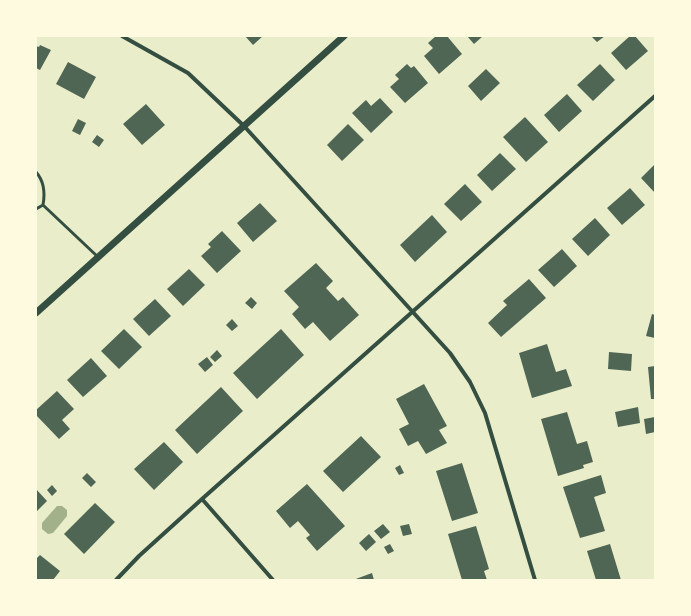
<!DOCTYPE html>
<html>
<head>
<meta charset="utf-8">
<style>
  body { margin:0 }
  #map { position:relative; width:691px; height:616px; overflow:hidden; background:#e9edc9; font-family:"Noto Sans",sans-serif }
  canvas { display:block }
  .frame { position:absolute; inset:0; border:37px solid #fefae0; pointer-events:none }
</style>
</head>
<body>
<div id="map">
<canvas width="691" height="616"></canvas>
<div class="frame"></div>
</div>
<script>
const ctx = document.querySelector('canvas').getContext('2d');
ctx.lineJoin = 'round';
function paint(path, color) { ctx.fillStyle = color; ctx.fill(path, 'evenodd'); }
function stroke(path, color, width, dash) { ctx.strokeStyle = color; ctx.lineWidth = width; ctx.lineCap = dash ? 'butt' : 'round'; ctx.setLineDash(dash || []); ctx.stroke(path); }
const water = new Path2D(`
  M57,506H62L67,510V516L53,533L48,534L42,529V523Z`);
const building = new Path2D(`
  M245,36H263L253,45Z
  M436,36H447L462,54L439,74L424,56L433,48L428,43Z
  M467,36H483L474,44Z
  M591,36H605L597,42Z
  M630,36H635L648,51L626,70L611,53Z
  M40,45L51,50L40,70L36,68V46L39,47Z
  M68,62L96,77L84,99L56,84Z
  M407,64L411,68L414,66L428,83L405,103L390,87L399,79L395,75Z
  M600,64L615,80L593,101L577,85Z
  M486,69L500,83L481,101L468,86Z
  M567,94L582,111L559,132L544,115Z
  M380,98L393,112L371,133L352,113L366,100L371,106Z
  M146,104L165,125L142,145L123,124Z
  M525,117L548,142L526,162L503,137Z
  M78,119L86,123L80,135L72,131Z
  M348,124L364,140L342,161L327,145Z
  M97,135L104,140L99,147L92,142Z
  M500,153L516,169L492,191L477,175Z
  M655,164V193L641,178Z
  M465,184L482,202L461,221L444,204Z
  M630,188L645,205L622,225L607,208Z
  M260,203L277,221L253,242L237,223Z
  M432,215L447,232L415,262L400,245Z
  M595,218L610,235L588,256L572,239Z
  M222,231L241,251L217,273L201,256L211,247L208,244Z
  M562,249L577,266L554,287L538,270Z
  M316,263L333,281L326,288L338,301L343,297L359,315L330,341L313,322L305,329L292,314L299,307L284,291Z
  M189,269L205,285L183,306L167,289Z
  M529,279L546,298L501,337L488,323L507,305L503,301Z
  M251,297L257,303L252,309L245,303Z
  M155,299L171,316L149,336L133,319Z
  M652,314L655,315V338L646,336Z
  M232,319L238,326L232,331L226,325Z
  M124,329L142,347L119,369L101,351Z
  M281,329L304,355L257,399L233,373Z
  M547,344L556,372L566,369L572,386L532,398L519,353Z
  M217,350L222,356L215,362L210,357Z
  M609,352L632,354L631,371L608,369Z
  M207,357L213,365L205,372L198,364Z
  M91,358L107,376L83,397L67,380Z
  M655,366V399H651L648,367Z
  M424,384L447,426L439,430L447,443L426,454L418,441L408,446L399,429L409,424L396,399Z
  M221,387L243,411L197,454L175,430Z
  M57,391L74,409L62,420L70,429L59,439L36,415V410Z
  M638,407L640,423L618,427L615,412Z
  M567,412L577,444L587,441L593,462L583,465L584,468L558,476L541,419Z
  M655,417V432L646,434L644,419Z
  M361,436L381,457L343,492L323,471Z
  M164,442L183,462L154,490L134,469Z
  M462,463L478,513L452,521L436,471Z
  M400,465L404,473L399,475L395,468Z
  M87,473L96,482L91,487L82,478Z
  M601,475L606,493L594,497L605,531L580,538L563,487Z
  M307,484L345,526L317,551L306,538L310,535L298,521L290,528L276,511Z
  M52,485L57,491L52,496L47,490Z
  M36,489L47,501L36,512Z
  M95,503L115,522L84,554L64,534Z
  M383,524L390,532L381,539L374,531Z
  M409,524L412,534L403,536L400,526Z
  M476,526L489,569L484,571L487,580H462L448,534Z
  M369,534L376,542L366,551L359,543Z
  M390,544L394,551L388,554L384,547Z
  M610,544L621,580H596L587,551Z
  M40,555L60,571L53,580H36V559Z
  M372,573L374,580H353Z`);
const service = new Path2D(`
  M36,172C44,181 45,194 43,205L36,209
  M43,205L98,257`);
const minor = new Path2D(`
  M122,36L188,73L244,126L450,353L470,382L485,413L535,580
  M202,499L273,580
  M116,580L139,556L202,499L655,96`);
const tertiary = new Path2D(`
  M36,313L344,36`);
paint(water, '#a3b18a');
paint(building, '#4f6655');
stroke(service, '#344e41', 3);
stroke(minor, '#344e41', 4);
stroke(tertiary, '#344e41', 7);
</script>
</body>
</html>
